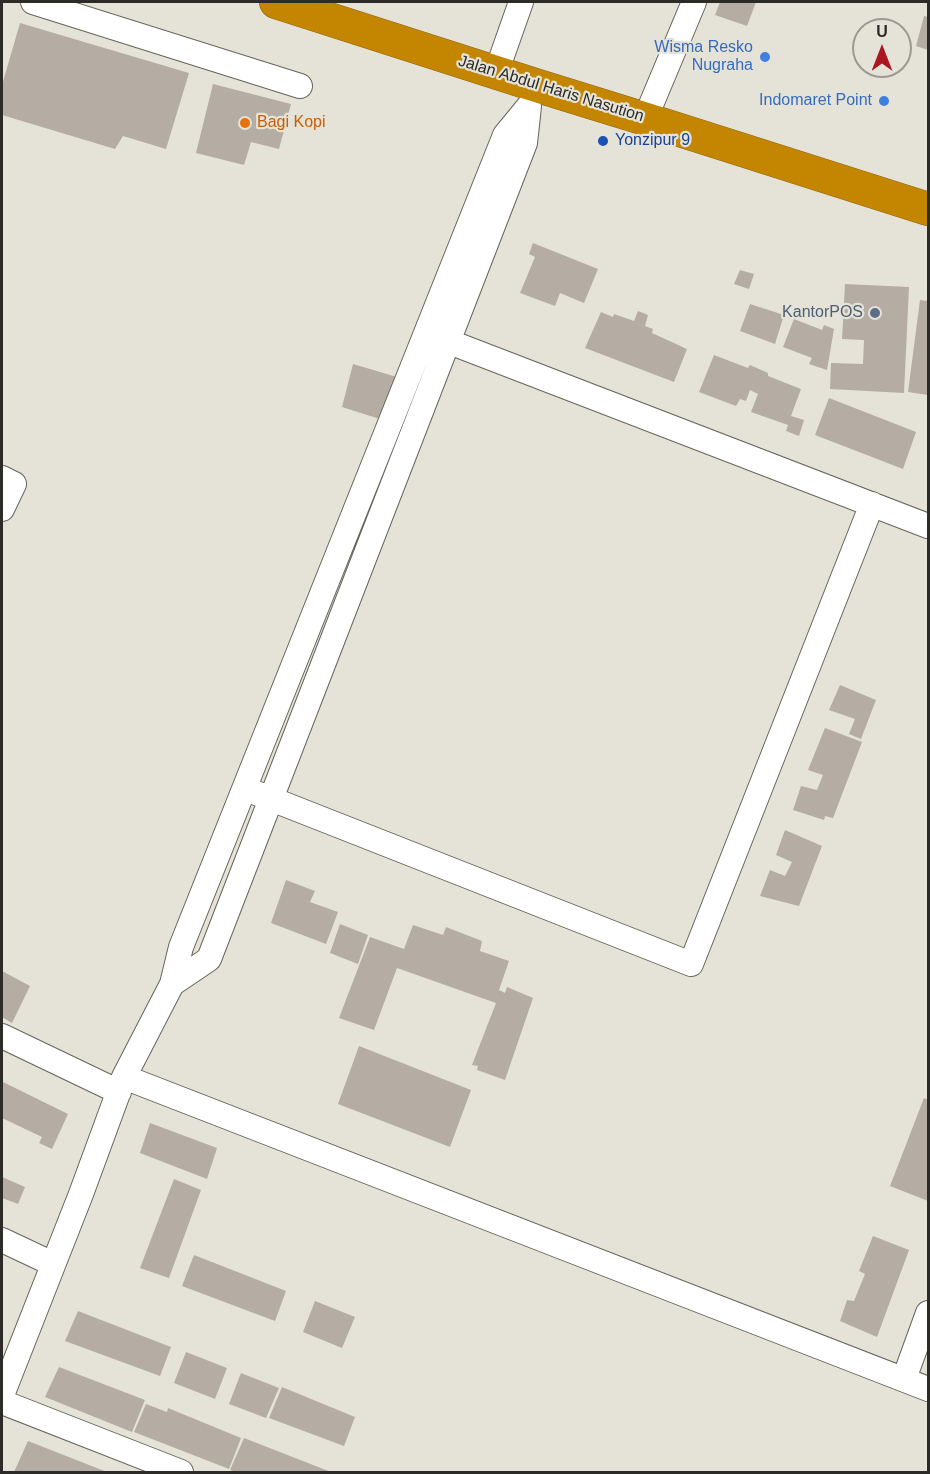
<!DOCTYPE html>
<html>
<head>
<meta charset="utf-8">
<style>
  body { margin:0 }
  #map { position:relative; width:930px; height:1474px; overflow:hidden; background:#e5e3d7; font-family:Helvetica,sans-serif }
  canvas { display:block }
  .frame { position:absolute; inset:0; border:3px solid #2c2b27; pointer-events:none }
  .north { position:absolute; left:852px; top:18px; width:60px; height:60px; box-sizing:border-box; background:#e5e3d7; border:2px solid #9b9991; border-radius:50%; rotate:0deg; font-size:16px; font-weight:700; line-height:24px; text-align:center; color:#2c2b27 }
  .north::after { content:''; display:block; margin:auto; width:21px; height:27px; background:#ab1720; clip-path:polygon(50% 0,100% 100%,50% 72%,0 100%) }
</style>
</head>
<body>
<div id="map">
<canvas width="930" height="1474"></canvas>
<div class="frame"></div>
<div class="north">U</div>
</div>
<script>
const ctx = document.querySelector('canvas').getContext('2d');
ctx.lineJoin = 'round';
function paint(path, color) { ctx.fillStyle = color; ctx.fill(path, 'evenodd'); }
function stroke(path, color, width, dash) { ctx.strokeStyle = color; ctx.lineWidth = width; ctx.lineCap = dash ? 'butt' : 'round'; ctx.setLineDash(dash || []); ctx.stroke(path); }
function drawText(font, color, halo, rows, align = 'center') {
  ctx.font = font + ' Helvetica,sans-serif'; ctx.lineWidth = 4.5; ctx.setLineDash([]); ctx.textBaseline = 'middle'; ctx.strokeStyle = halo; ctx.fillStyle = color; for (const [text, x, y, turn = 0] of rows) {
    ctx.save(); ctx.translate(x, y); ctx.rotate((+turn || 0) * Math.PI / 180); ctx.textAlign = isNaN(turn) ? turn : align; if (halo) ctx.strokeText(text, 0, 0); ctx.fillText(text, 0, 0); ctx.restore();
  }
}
const building = new Path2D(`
  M720,2H756L747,26L715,15Z
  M924,16L928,17V50L916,46Z
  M20,23L189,73L166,149L123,136L115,149L2,115V85Z
  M213,84L291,104L279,149L251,142L244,165L196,153Z
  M533,243L598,269L584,303L560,293L555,306L520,293L535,257L529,254Z
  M740,270L754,274L749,289L734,284Z
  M845,284L909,287L904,393L830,389L831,363L863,364L864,340L842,339Z
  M920,300L928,301V395L908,392Z
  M750,304L784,315L775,344L740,331Z
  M638,311L648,315L645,326L653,329L652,333L687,349L674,382L585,348L601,312L613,317L614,314L634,321Z
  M794,319L822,330L824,325L834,329L827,370L809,364L812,358L783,347Z
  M714,355L748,368L750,365L768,373V376L801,389L791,416L804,420L799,436L786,431L788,425L751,412L758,394L750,390L746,401L740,399L736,406L699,392Z
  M353,364L397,377L383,420L342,407Z
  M829,398L916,432L903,469L815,435Z
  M840,685L876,700L861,739L849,734L855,719L829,710Z
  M825,728L862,742L833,818L825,816L824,820L793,810L801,786L817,790L823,775L808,770Z
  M785,830L822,846L799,906L760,896L770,870L785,876L792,862L776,855Z
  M286,880L315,891L310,902L338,912L326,944L271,923Z
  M340,924L368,935L358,964L330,953Z
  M413,925L443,935L446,927L482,941L480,951L509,961L499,990L505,993L507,987L533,998L505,1080L477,1070L478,1066L472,1065L496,1003L397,968L374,1030L339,1018L370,937L404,949Z
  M2,971L30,986L12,1023L2,1017Z
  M359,1046L471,1090L450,1147L338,1104Z
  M3,1082L68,1114L52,1149L39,1143L42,1137L2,1118V1084Z
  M924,1098L928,1100V1201L890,1186Z
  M150,1123L217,1148L207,1179L140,1153Z
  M2,1177L25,1187L18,1204L2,1198Z
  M174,1179L201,1190L169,1278L140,1268Z
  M873,1236L909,1250L877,1337L840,1321L847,1300L854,1301L865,1274L859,1271Z
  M194,1255L286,1291L275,1321L182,1286Z
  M315,1301L355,1317L342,1348L303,1332Z
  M78,1311L171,1347L160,1376L65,1341Z
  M186,1352L227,1368L215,1399L174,1383Z
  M59,1367L145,1400L132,1432L45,1397Z
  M241,1373L279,1388L266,1418L229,1404Z
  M282,1387L355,1417L344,1446L269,1418Z
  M146,1404L167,1412L168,1408L241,1438L229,1469L134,1432Z
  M244,1438L331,1472H236L230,1470Z
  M28,1441L107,1472H14Z`);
const minor = new Path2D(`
  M33,2L300,86
  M496,73L521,2
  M645,119L694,2
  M434,336L928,526
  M2,478L14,484L2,509
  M256,793L691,964L872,504
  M172,984L209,959L525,143L529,106
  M2,1036L119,1092
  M124,1077L928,1389
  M2,1240L53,1264
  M904,1379L928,1313
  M2,1395L81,1194L124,1077L172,984L181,947L505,135L528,107
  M2,1402L181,1472`);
const highway = new Path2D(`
  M276,2L535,85L645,119L928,209`);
const markers = [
  [765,57,6,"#3f7fe0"],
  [884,101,6,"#3f7fe0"],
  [245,123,6,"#e8710a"],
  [603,141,6,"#1a4fb4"],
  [875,313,6,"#5c6f8a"]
];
const shopNames = [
  ["Wisma Resko",753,48],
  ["Nugraha",753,66],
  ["Indomaret Point",872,101]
];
const streetNames = [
  ["Jalan Abdul Haris Nasution",551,89,17]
];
const foodNames = [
  ["Bagi Kopi",257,123]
];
const transitNames = [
  ["Yonzipur 9",615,141]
];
const serviceNames = [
  ["KantorPOS",863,313]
];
paint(building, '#b5aca3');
stroke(minor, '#67655a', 26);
stroke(highway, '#8f660e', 34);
stroke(minor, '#fff', 24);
stroke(highway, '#c48600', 33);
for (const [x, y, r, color] of markers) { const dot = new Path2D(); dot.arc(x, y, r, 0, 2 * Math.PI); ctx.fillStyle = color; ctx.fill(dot); stroke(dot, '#e5e3d7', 2); }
drawText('16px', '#366cbe', '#e5e3d7', shopNames, 'right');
drawText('16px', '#2c2b27', '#e5e3d7', streetNames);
drawText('16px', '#c56008', '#e5e3d7', foodNames, 'left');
drawText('16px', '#164399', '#e5e3d7', transitNames, 'left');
drawText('16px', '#4e5e75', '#e5e3d7', serviceNames, 'right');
</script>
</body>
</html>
